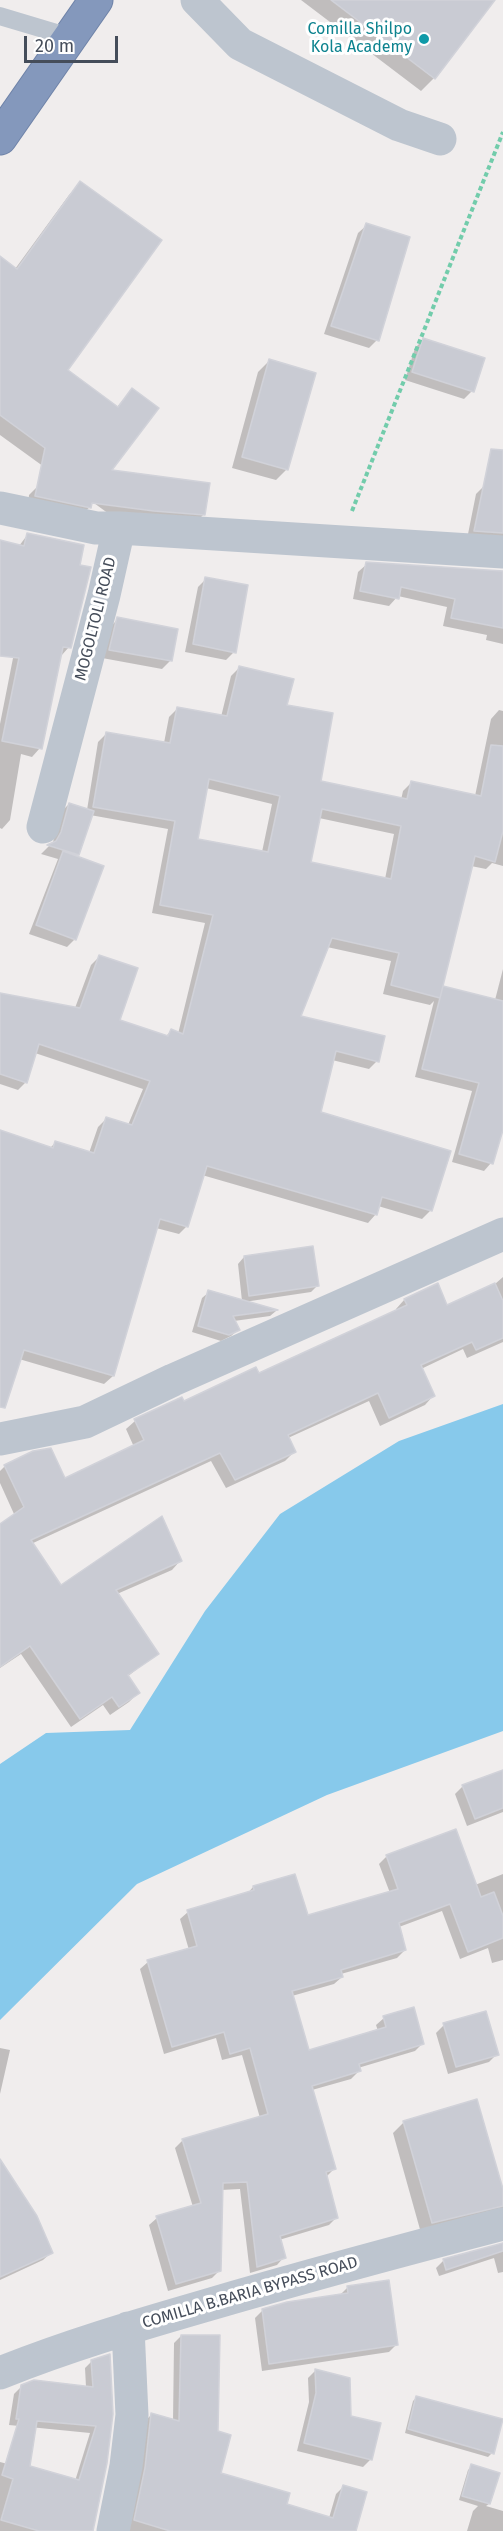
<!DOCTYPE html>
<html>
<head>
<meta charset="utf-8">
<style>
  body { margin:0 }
  #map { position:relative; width:503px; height:2531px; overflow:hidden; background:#f0eded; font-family:"Fira Sans",sans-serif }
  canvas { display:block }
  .scale { position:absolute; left:24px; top:36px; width:94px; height:27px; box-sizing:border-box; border:3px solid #454d5a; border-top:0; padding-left:8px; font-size:18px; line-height:21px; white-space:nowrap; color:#454d5a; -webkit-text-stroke:4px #fff; paint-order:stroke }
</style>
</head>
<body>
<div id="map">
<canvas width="503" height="2531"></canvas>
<div class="scale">20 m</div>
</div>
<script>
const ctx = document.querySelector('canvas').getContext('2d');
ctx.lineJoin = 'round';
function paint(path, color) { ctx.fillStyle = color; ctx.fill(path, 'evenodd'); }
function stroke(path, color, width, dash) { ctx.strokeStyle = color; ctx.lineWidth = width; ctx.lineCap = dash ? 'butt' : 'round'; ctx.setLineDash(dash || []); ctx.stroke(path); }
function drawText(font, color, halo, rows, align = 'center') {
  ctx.font = font + ' "Fira Sans",sans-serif'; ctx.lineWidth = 6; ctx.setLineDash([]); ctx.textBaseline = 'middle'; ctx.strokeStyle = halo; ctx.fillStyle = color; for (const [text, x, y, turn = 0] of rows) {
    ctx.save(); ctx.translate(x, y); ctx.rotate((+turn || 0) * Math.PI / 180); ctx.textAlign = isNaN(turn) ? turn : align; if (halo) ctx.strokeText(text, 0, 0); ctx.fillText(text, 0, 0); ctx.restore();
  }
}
const water = new Path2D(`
  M503,1404V1731L327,1795L137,1884L0,2020V1764L46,1733L130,1730L205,1611L280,1514L399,1441Z`);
const shadow = new Path2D(`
  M301,0H493L434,78L421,91Z
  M80,183L66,371L116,408L132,390L109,471L204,514L192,526L116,519L0,435V257L15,269L69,195Z
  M367,225L377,340L369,348L324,334L358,233Z
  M423,340L472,391L464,399L405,380L415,348Z
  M269,361L287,469L276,480L232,468L258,372Z
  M484,486L503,490V544L467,539L476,494Z
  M37,487L90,507L81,515L28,504L29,495Z
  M28,534L69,647L61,656L40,748L32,757L21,754L10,820L2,829L0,828V724L15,648L0,645V542L19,546Z
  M367,564L503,572V644L486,640L487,635L443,626L447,607L398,596L389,606L353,599L358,572Z
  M206,579L234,652L226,660L185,652L198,587Z
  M118,619L170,661L162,669L102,658L110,627Z
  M239,668L286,706L319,783L401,800L403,791L411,783L475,796L491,719L499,710L503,711V866L492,863L486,869L471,866L440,991L444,988L495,1000L503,969V1125L491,1163L484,1171L452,1162L472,1091L415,1077L434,1001L430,1005L383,994L391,961L327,947L299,1017L377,1061L369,1069L332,1060L319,1113L449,1152L430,1211L422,1219L378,1206L376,1214L368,1223L202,1175L187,1226L179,1234L156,1228L113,1376L104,1384L19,1359L0,1384V1131L50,1148L55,1143L89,1153L98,1127L107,1118L128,1125L143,1089L35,1053L26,1082L18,1090L0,1084V995L75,1008L91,965L99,957L118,1021L165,1037L171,1031L178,1034L205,923L152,913L168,829L90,815L75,857V939L67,947L29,934L58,859L41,854L53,842L61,812L69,804L87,810L98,742L107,733L164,743L169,717L177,709L221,717L231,676ZM206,788L272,804L262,852L196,840ZM319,818L394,834L385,879L309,863Z
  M244,1257L317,1286L311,1292L244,1302L276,1311L270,1316L234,1321L238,1330L231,1336L221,1341L192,1332L202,1298L209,1292L242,1301L238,1264Z
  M503,1277V1342L467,1358L463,1349L421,1369L433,1396L425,1405L380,1426L369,1401L288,1438L294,1452L285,1461L226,1488L211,1461L31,1544L61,1587L180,1561L172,1570L117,1594L157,1653L127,1677L138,1693L129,1702L110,1715L103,1705L71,1727L21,1654L0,1668V1525L14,1514L0,1483V1471L5,1466L64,1480L134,1447L126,1429L135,1421L259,1375L397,1312L396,1309L404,1300L437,1285L447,1307L495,1284Z
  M503,1775V1812L467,1826L455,1794L463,1786Z
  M387,1856L475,1885L503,1874V1960L492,1963L488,1948L460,1959L442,1911L399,1927L405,1950L397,1958L341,1974L342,1977L334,1984L292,1996L308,2051L378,2031L376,2025L384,2018L423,2043L415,2051L358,2068L359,2071L351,2079L312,2090L335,2168L327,2176L337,2217L329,2225L279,2240L284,2257L277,2265L250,2273L240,2189L221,2190L220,2270L212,2278L168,2291L149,2225L157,2218L193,2207L175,2148L183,2140L260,2118L242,2055L222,2060L216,2038L164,2054L140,1969L148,1962L189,1950L180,1919L188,1912L247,1894L253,1887L294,1875L306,1917L390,1893L379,1864Z
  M444,2025L497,2054L489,2062L448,2074L436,2033Z
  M0,2048L10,2050L0,2094Z
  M404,2122L503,2194V2209L421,2233L393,2133Z
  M0,2162L52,2252L43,2260L0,2280Z
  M503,2245V2272L498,2273L494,2258L439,2276L436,2268L443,2261Z
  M348,2287L397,2344L389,2352L262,2371L255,2318L263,2310L340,2295Z
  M181,2336L217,2432L219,2474L285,2505L329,2518L336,2494L343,2487L354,2531H127L144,2422L151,2415L173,2421L174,2343Z
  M109,2356L93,2531H0V2462L75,2481L90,2433L9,2425L14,2394L22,2386L86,2387L85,2368L92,2361Z
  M316,2370L350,2417L371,2459L363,2467L297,2451L309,2402L308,2378Z
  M417,2397L492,2453L488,2457L405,2433L413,2401Z
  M472,2466L489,2504L486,2506L503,2511V2531H467L473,2511L478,2506L459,2500L468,2470Z`);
const building = new Path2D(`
  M331,0H495L435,79Z
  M80,181L162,240L68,370L118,407L132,388L159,408L112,470L210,483L205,515L154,511L92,503L91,508L35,496L45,448L0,415V256L17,269Z
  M366,223L410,237L379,341L331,326Z
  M423,338L485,358L474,392L412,372Z
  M269,359L316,373L288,470L242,457Z
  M491,449L503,450V533L474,531Z
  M27,533L84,545L80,565L91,567L71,648L63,647L42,749L2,741L19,658L0,656V540L24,546Z
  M366,562L503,571V628L451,618L455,599L401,587L399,599L360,591Z
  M205,577L248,585L236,653L193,644Z
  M117,617L178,629L172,661L109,650Z
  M239,666L294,679L287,705L333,713L321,781L407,799L411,781L481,796L491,745L503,746V831L495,862L475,856L440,998L391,985L399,953L332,938L301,1016L385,1036L379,1062L336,1051L321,1112L451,1151L432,1211L382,1197L377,1215L207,1166L188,1227L160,1219L114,1376L24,1350L5,1408L0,1407V1130L53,1148L55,1141L94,1153L106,1117L132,1125L150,1081L39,1044L27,1083L0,1074V993L80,1008L99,955L138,968L120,1020L168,1036L171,1029L183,1034L213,915L160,905L175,821L93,807L106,732L170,743L177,707L227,716ZM209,779L280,796L268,852L198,839ZM322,809L401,826L391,879L311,862Z
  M69,803L94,811L79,855L47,845L56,841L61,832Z
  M63,851L104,866L76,940L36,925Z
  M443,986L503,1001V1130L493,1164L459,1154L479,1083L422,1069Z
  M313,1246L319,1286L249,1296L244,1256Z
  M438,1283L447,1305L495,1283L503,1301V1338L476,1350L472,1342L421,1365L435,1396L389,1418L378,1393L288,1435L296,1452L235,1480L220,1453L31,1540L61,1585L162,1516L182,1561L116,1590L159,1654L128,1675L140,1693L119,1707L112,1697L80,1719L30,1646L0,1667V1524L24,1507L4,1465L33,1451L51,1448L65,1478L144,1440L134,1419L182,1397L184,1401L256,1367L259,1373L407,1305L404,1299Z
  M208,1290L278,1310L233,1316L240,1330L229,1335L198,1326Z
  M503,1770V1808L475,1819L462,1785Z
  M456,1829L481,1897L494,1892L503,1916V1938L468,1952L450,1904L399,1923L406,1950L341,1970L343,1977L292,1991L309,2050L386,2027L383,2016L414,2007L424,2044L359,2064L361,2071L312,2086L336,2169L326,2172L338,2218L280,2236L286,2258L257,2267L247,2182L223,2183L221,2271L176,2284L156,2216L201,2203L182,2139L268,2114L250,2048L230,2054L224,2032L172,2047L147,1960L197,1946L187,1910L254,1890L253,1886L295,1874L308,1915L398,1889L386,1855Z
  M486,2011L499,2055L456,2067L443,2023Z
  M477,2099L503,2189V2206L432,2223L403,2121Z
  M0,2159L37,2216L53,2253L0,2277Z
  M503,2243V2251L446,2270L443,2259Z
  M389,2280L398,2345L269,2364L262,2309L287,2302L348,2293L347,2286Z
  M181,2335H220L218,2431L231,2435L221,2473L290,2493L287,2504L333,2518L343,2485L367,2492L356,2531H170L134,2520L145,2468L151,2413L179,2421Z
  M110,2354L113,2414L107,2463L93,2531H39L1,2520L13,2479L2,2475L19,2419H16L21,2385L34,2380L93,2387L91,2360ZM37,2421L96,2426L79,2480L30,2466Z
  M315,2369L350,2378L351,2416L381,2423L372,2460L304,2443L316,2393Z
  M416,2396L503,2419L494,2454L408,2429Z
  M471,2464L500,2473L490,2504L462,2496Z`);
const path = new Path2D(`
  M352,511L503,132`);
const lane = new Path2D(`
  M0,16L70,37`);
const street = new Path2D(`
  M197,0L240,44L399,125L440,139
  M0,508L96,528H119L104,595L43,827
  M119,528L503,552
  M0,1439L85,1422L173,1380L503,1234
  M0,2373C67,2346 135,2326 204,2306C303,2277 403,2250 503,2224
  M113,2531L126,2466L132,2415L128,2328`);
const highway = new Path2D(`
  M0,138L96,0`);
const markers = [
  [424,39,6,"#0f9aa8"]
];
const cultureNames = [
  ["Comilla Shilpo",412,30],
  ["Kola Academy",412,48]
];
const streetNames = [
  ["MOGOLTOLI ROAD",96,619,-76],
  ["COMILLA B.BARIA BYPASS ROAD",250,2293,-16]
];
paint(water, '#87c9eb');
paint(shadow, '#0003');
paint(building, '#c9cbd3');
stroke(building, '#d1d2d9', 1.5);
stroke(highway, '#6f83a8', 35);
stroke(path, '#72ccab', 4, [4.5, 3]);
stroke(lane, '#bdc5cf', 18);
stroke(street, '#bdc5cf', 33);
stroke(highway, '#8498bc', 33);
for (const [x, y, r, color] of markers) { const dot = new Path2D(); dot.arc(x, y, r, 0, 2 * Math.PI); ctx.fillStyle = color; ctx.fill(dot); stroke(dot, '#fff', 2); }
drawText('16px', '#0d838f', '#fff', cultureNames, 'right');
drawText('16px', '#454d5a', '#fff', streetNames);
</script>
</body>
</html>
